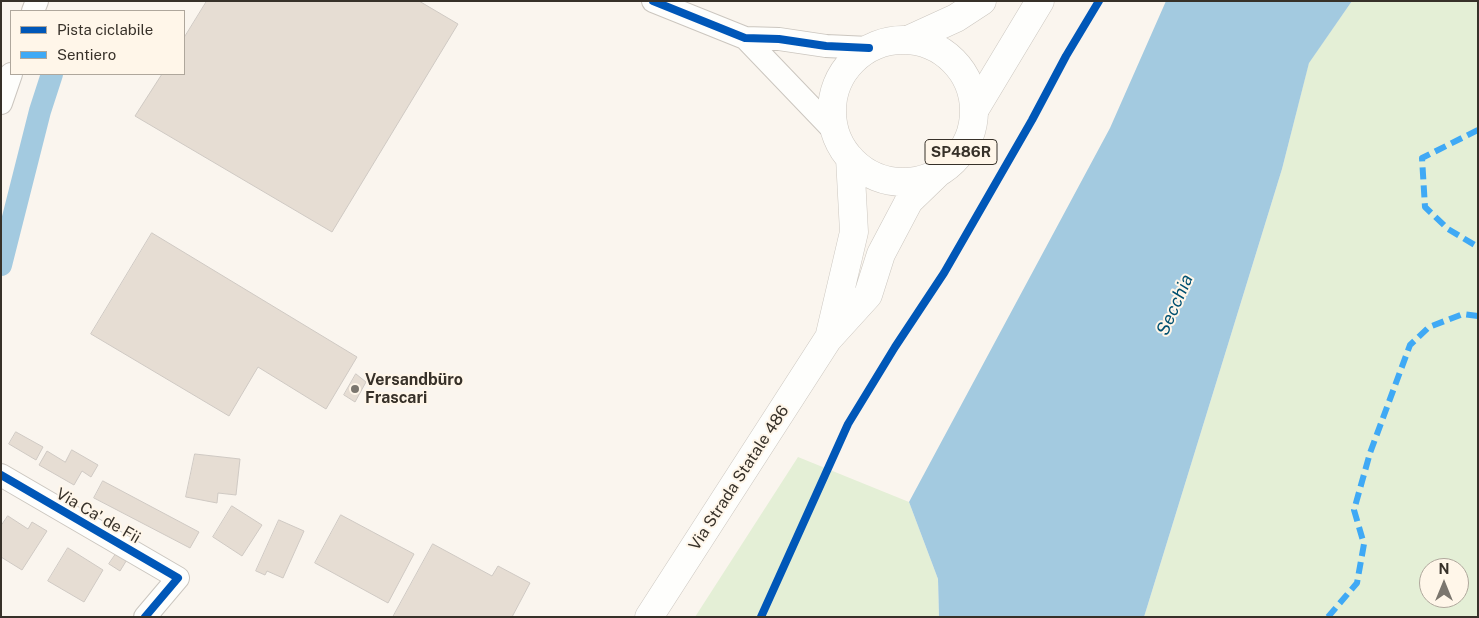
<!DOCTYPE html>
<html>
<head>
<meta charset="utf-8">
<style>
  body { margin:0 }
  #map { position:relative; width:1479px; height:618px; overflow:hidden; background:#faf5ee; font-family:"Public Sans",sans-serif }
  canvas { display:block }
  .frame { position:absolute; inset:0; border:2px solid #373129; pointer-events:none }
  .legend { position:absolute; left:10px; top:10px; width:175px; height:65px; box-sizing:border-box; background:#fff6e9; border:1px solid #afa79c; margin:0; padding:6px 9px; list-style:none; font-size:15px; color:#373129 }
  .legend li { display:flex; align-items:center; gap:10px; height:25px }
  .legend b { width:25px; border:1px solid #afa79c }
  .north { position:absolute; left:1419px; top:558px; width:50px; height:50px; box-sizing:border-box; background:#fff6e9; border:1px solid #afa79c; border-radius:50%; rotate:0deg; font-size:14px; font-weight:700; line-height:20px; text-align:center; color:#373129 }
  .north::after { content:''; display:block; margin:auto; width:18px; height:22px; background:#7b766e; clip-path:polygon(50% 0,100% 100%,50% 72%,0 100%) }
</style>
</head>
<body>
<div id="map">
<canvas width="1479" height="618"></canvas>
<div class="frame"></div>
<ul class="legend">
<li><b style="height:6px;background:#0057b8"></b>Pista ciclabile</li>
<li><b style="height:6px;background:#3fa9f5"></b>Sentiero</li>
</ul>
<div class="north">N</div>
</div>
<script>
const ctx = document.querySelector('canvas').getContext('2d');
ctx.lineJoin = 'round';
function paint(path, color) { ctx.fillStyle = color; ctx.fill(path, 'evenodd'); }
function stroke(path, color, width, dash) { ctx.strokeStyle = color; ctx.lineWidth = width; ctx.lineCap = dash ? 'butt' : 'round'; ctx.setLineDash(dash || []); ctx.stroke(path); }
function drawText(font, color, halo, rows, align = 'center') {
  ctx.font = font + ' "Public Sans",sans-serif'; ctx.lineWidth = 4; ctx.setLineDash([]); ctx.textBaseline = 'middle'; ctx.strokeStyle = halo; ctx.fillStyle = color; for (const [text, x, y, turn = 0] of rows) {
    ctx.save(); ctx.translate(x, y); ctx.rotate((+turn || 0) * Math.PI / 180); ctx.textAlign = isNaN(turn) ? turn : align; if (halo) ctx.strokeText(text, 0, 0); ctx.fillText(text, 0, 0); ctx.restore();
  }
}
const green = new Path2D(`
  M1352,1H1478V617H1144L1282,169L1309,62ZM1429,568H1459V598H1429Z
  M798,457L909,502L938,579L939,617H695Z`);
const water = new Path2D(`
  M1166,1H1352L1309,63L1282,169L1144,617H939L938,579L909,502L1110,128Z`);
const canal = new Path2D(`
  M1,265L40,111L52,74`);
const building = new Path2D(`
  M207,1H419L458,24L332,232L135,116L162,74H184V38Z
  M152,233L357,357L326,409L258,367L229,416L91,334Z
  M356,374L366,382L355,402L344,395Z
  M16,432L43,447L36,460L9,444Z
  M72,450L98,465L91,477L82,471L74,485L39,465L47,451L65,462Z
  M195,454L240,459L236,495L218,493L217,503L186,497Z
  M103,481L199,532L190,548L94,498Z
  M232,506L262,525L242,556L213,537Z
  M341,515L414,554L388,603L315,563Z
  M8,516L28,529L32,522L47,531L22,570L1,557V526Z
  M279,520L304,531L283,578L267,571L265,575L256,571Z
  M433,544L492,576L498,566L530,583L512,617H393Z
  M68,548L103,570L84,602L48,581Z
  M118,551L128,558L120,571L109,564Z`);
const minor = new Path2D(`
  M653,1L745,38L779,39L826,46L869,48
  M33,11L37,1
  M745,38L835,132
  M1,103L11,74
  M1,475L178,578L145,617`);
const major = new Path2D(`
  M832 111a71 71 0 1 1 142 0a71 71 0 1 1-142 0Z
  M830,334L854,232L850,158
  M649,617L828,339L868,295L881,254L909,201L938,173`);
const highway = new Path2D(`
  M910,39L956,18L982,1
  M975,109L1040,1`);
const quiet = new Path2D(`
  M1478,130L1422,158L1425,207L1448,229L1478,247
  M1328,617L1357,583L1364,544L1354,510L1370,453L1410,345L1429,327L1463,314L1478,316`);
const cycleway = new Path2D(`
  M653,1L745,38L779,39L826,46L869,48
  M1,475L178,578L145,617
  M761,617L848,424L895,347L944,273L1032,120L1066,56L1099,1`);
const markers = [
  [355,389,5,"#7b766e"]
];
const shields = [
  [961,152,72]
];
const shieldNames = [
  ["SP486R",961,152]
];
const poiNames = [
  ["Versandbüro",365,380],
  ["Frascari",365,398]
];
const streetNames = [
  ["Via Strada Statale 486",739,478,-57],
  ["Via Ca' de Fii",98,516,30]
];
const waterNames = [
  ["Secchia",1175,305,-66]
];
paint(green, '#e4efd6');
paint(water, '#a3cae0');
stroke(canal, '#a3cae0', 22);
paint(building, '#e6ddd3');
stroke(building, '#cfc9c3', 1);
stroke(minor, '#cbc6bf', 24);
stroke(major, '#cbc6bf', 29);
stroke(highway, '#cbc6bf', 29);
stroke(minor, '#fefefc', 22);
stroke(major, '#fefefc', 28);
stroke(highway, '#fefefc', 28);
stroke(quiet, '#3fa9f5', 6, [12, 6]);
stroke(cycleway, '#0057b8', 8);
for (const [x, y, r, color] of markers) { const dot = new Path2D(); dot.arc(x, y, r, 0, 2 * Math.PI); ctx.fillStyle = color; ctx.fill(dot); stroke(dot, '#fff6e9', 2); }
for (const [x, y, w] of shields) { const box = new Path2D(); box.roundRect(x - w / 2, y - 12.5, w, 25, 4); ctx.fillStyle = '#fff6e9'; ctx.fill(box); stroke(box, '#373129', 1); }
drawText('bold 15px', '#373129', null, shieldNames);
drawText('bold 16px', '#373129', '#fff6e9', poiNames, 'left');
drawText('16px', '#373129', '#fff6e9', streetNames);
drawText('italic 18px', '#005070', '#fff6e9', waterNames);
</script>
</body>
</html>
